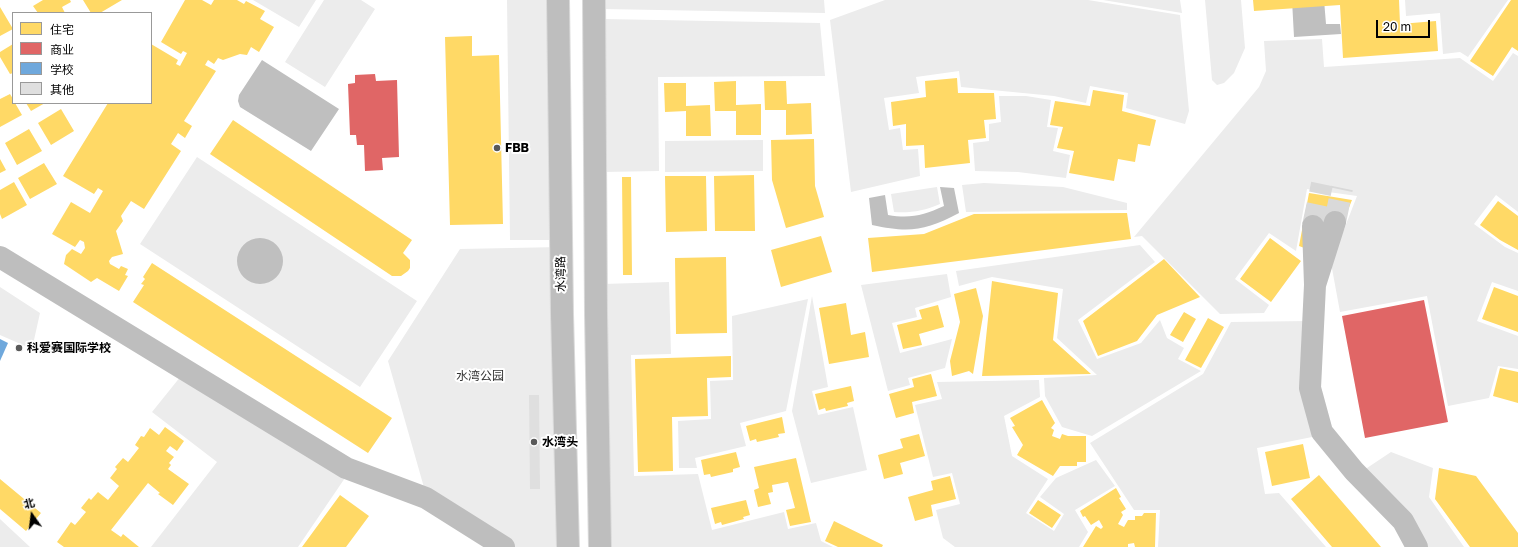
<!DOCTYPE html>
<html>
<head>
<meta charset="utf-8">
<style>
  body { margin:0 }
  #map { position:relative; width:1518px; height:547px; overflow:hidden; background:#fff; font-family:"Golos Text","Noto Sans SC",sans-serif }
  canvas { display:block }
  .legend { position:absolute; left:12px; top:12px; width:140px; height:92px; box-sizing:border-box; background:#fff; border:1px solid #999; margin:0; padding:5px 7px; list-style:none; font-size:12px; color:#000 }
  .legend li { display:flex; align-items:center; gap:8px; height:20px }
  .legend b { width:20px; border:1px solid #999 }
  .north { position:absolute; left:12px; top:495px; width:40px; height:40px; -webkit-text-stroke:3px #fff; paint-order:stroke; rotate:346deg; font-size:11px; font-weight:700; line-height:16px; text-align:center; color:#000 }
  .north::after { content:''; display:block; margin:auto; width:14px; height:18px; background:#000; clip-path:polygon(50% 0,100% 100%,50% 72%,0 100%) }
  .scale { position:absolute; left:1376px; top:20px; width:54px; height:18px; box-sizing:border-box; border:2px solid #000; border-top:0; padding-left:5px; font-size:12px; line-height:14px; white-space:nowrap; color:#000; -webkit-text-stroke:3px #fff; paint-order:stroke }
</style>
</head>
<body>
<div id="map">
<canvas width="1518" height="547"></canvas>
<ul class="legend">
<li><b style="height:11px;background:#ffd966"></b>住宅</li>
<li><b style="height:11px;background:#e06666"></b>商业</li>
<li><b style="height:11px;background:#6fa8dc"></b>学校</li>
<li><b style="height:11px;background:#dfdfdf"></b>其他</li>
</ul>
<div class="north">北</div>
<div class="scale">20 m</div>
</div>
<script>
const ctx = document.querySelector('canvas').getContext('2d');
ctx.lineJoin = 'round';
function paint(path, color) { ctx.fillStyle = color; ctx.fill(path, 'evenodd'); }
function stroke(path, color, width, dash) { ctx.strokeStyle = color; ctx.lineWidth = width; ctx.lineCap = dash ? 'butt' : 'round'; ctx.setLineDash(dash || []); ctx.stroke(path); }
function drawText(font, color, halo, rows, align = 'center') {
  ctx.font = font + ' "Golos Text","Noto Sans SC",sans-serif'; ctx.lineWidth = 4; ctx.setLineDash([]); ctx.textBaseline = 'middle'; ctx.strokeStyle = halo; ctx.fillStyle = color; for (const [text, x, y, turn = 0] of rows) {
    ctx.save(); ctx.translate(x, y); ctx.rotate((+turn || 0) * Math.PI / 180); ctx.textAlign = isNaN(turn) ? turn : align; if (halo) ctx.strokeText(text, 0, 0); ctx.fillText(text, 0, 0); ctx.restore();
  }
}
const green = new Path2D(`
  M253,0H316L299,27Z
  M324,0H361L375,9L325,87L285,62Z
  M507,0H550L554,240H510Z
  M602,0H824L825,13L603,9Z
  M885,0H1088L1180,15L1189,111L1185,124L1126,108L1128,93L1090,86L1086,103L1054,96L961,87L959,71L916,77L919,93L884,98L889,130L900,128L903,150L918,149L920,176L851,192L830,20Z
  M1103,0H1180L1182,13Z
  M1205,0H1241L1245,48L1234,73L1224,83L1217,85L1212,80Z
  M1405,0H1508L1468,57L1460,52L1443,54L1440,13L1406,16Z
  M603,19L820,23L825,76L658,77L659,171L603,172Z
  M1322,39L1324,67L1460,58L1493,81L1513,53L1518,56V212L1496,195L1474,224L1505,247L1518,253V291L1492,282L1477,321L1518,336V369L1498,366L1489,398L1448,406L1427,296L1340,312L1331,263L1357,196L1307,189L1296,251L1269,233L1235,279L1269,305L1264,313L1220,314L1142,236L1134,237L1259,87L1266,71L1264,41Z
  M999,96H1026L1051,100L1047,127L1058,128L1053,151L1070,155L1066,178L1018,172L975,171L973,143L989,141V124L1001,122Z
  M763,140V171L665,172V141Z
  M197,157L417,301L360,387L140,244Z
  M984,183L1063,187L1127,203V210L966,212L962,185Z
  M937,187L940,204C924,211 911,213 894,212L891,194Z
  M1140,245L1155,262L1078,320L1097,359L1141,343L1160,320L1167,338L1184,348L1178,359L1201,371L1092,436L1062,427L1045,396L1044,378L1097,375L1057,338L1063,289L992,277L959,286L956,271Z
  M561,247L568,547H505L427,498L388,361L460,249Z
  M947,274L951,297L915,308L917,317L892,323L900,353L952,339L945,368L908,378L910,385L888,391L861,285Z
  M669,282L671,354L631,355L634,476L698,474L712,530L784,512L788,529L816,523L821,541L833,547H607L603,284Z
  M0,287L40,313L32,349L0,335Z
  M812,296L828,387L812,391L818,415L853,407L867,470L811,483L792,411Z
  M808,299L786,411L740,423L746,446L695,458L697,468H679L678,421L711,419L710,381L733,380L732,316Z
  M1309,321L1317,436L1257,448L1265,494L1279,493L1326,547H1158L1160,510H1134L1090,443L1203,374L1231,322Z
  M181,376L347,475L298,547H151L217,462L152,412Z
  M1039,380L1040,397L1004,416L1012,456L1048,479L1026,513L1054,531L1064,514L1040,497L1056,478L1096,460L1115,486L1075,510L1088,532L1079,547H955L943,538L936,510L960,504L952,473L933,477L915,405L942,399L937,382Z
  M1391,452L1433,468L1429,497L1464,547H1425L1364,470Z
  M0,519L30,547H0Z`);
const water = new Path2D(`
  M1292,0H1324L1326,24H1340L1341,34L1294,37Z
  M262,60L339,109L311,151L240,107L238,101L239,95Z
  M940,187L954,188L959,213C925,231 909,233 872,225L869,198L885,195L888,215C911,219 924,215 944,206Z
  M237 261a23 23 0 1 1 46 0a23 23 0 1 1-46 0Z`);
const homes = new Path2D(`
  M43,0H70L71,2L62,7L65,13H38L33,6Z
  M83,0H122L100,13H91Z
  M185,0H202L211,5L214,0H237L244,4L246,1L265,11L260,19L274,27L259,52L251,47L247,55L240,54L223,60L218,58L214,64L208,60L205,65L216,71L184,121L192,126L185,138L178,133L171,144L181,151L144,209L131,201L121,216L123,221L116,231L123,254L112,257L109,261L110,264L119,269L121,266L128,269L125,275L128,276L119,291L97,278L91,282L64,264L66,255L72,249L81,254L85,248L84,242L80,240L75,247L52,234L71,202L90,213L103,191L98,188L94,194L63,176L108,103H151V44L178,60L176,64L180,66L187,53L183,51L181,54L161,42Z
  M1253,0H1399L1400,24L1436,21L1438,51L1343,58L1340,5L1254,11Z
  M1511,0H1518V51L1512,47L1493,76L1470,61Z
  M0,7L13,29L0,36Z
  M472,36V56L499,55L503,224L450,225L445,37Z
  M13,44V73L10,74L0,57V52Z
  M957,78L958,93H994L996,119L984,120L986,138L968,140L970,163L925,168L924,145L906,146V124L893,126L891,102L926,97L925,81Z
  M736,81V105L761,104V135H736V111H715L714,82Z
  M764,81H786L787,104L811,103L812,134L786,135V110H765Z
  M664,83H686V106L710,105L711,136H686V111L665,112Z
  M1093,90L1124,95L1122,111L1156,120L1150,146L1138,144L1135,162L1118,159L1114,181L1069,173L1074,151L1057,148L1063,127L1050,125L1055,101L1090,106Z
  M10,94L13,99V103H15L22,115L0,127V99Z
  M26,103H45L31,111Z
  M61,109L74,131L51,145L38,123Z
  M233,120L412,240L403,253L410,260V268L408,271L401,276H392L210,154Z
  M29,129L42,151L17,165L5,143Z
  M814,139L815,186L824,217L786,228L772,180L771,140Z
  M0,159L6,170L0,173Z
  M44,163L57,184L30,199L18,178Z
  M754,175L755,231H715L714,176Z
  M665,176H706L707,231L666,232Z
  M622,177H631L632,275H623Z
  M14,182L27,205L2,219L0,214V190Z
  M1309,193L1352,200L1329,257L1299,246Z
  M1498,201L1518,216V250L1500,240L1480,225Z
  M1127,213L1131,239L872,272L868,238L924,234L974,214Z
  M821,236L832,272L781,287L771,250Z
  M1270,238L1301,261L1271,302L1240,279Z
  M726,257L727,333L676,334L675,258Z
  M1164,259L1200,297L1157,315L1137,341L1098,356L1083,321Z
  M152,263L392,418L368,453L133,302L144,285L141,284L145,279L143,277Z
  M992,281L1058,293L1053,340L1091,374L982,376Z
  M1494,287L1518,296V332L1482,319Z
  M976,288L983,316L973,374L969,371L952,376L950,361L960,322L954,294Z
  M846,303L851,335L865,332L869,357L829,364L819,308Z
  M938,305L944,327L919,334L922,345L903,349L897,325L922,319L919,310Z
  M1184,312L1196,319L1183,342L1170,335Z
  M1208,318L1224,327L1201,368L1185,360Z
  M731,356V377L707,378L708,416L672,417L673,471L638,472L635,359Z
  M1500,368L1518,372V403L1493,396Z
  M931,374L937,396L912,402L914,413L896,418L889,394L914,387L912,379Z
  M851,386L854,401L847,403L848,406L826,411L825,408L819,410L815,394Z
  M1042,400L1055,423L1051,428L1054,430L1052,436L1060,439L1062,434L1068,436H1086V462H1077V466H1060L1053,476L1017,455L1023,445L1012,427L1015,426L1010,418Z
  M782,417L785,433L778,434L779,437L757,442L756,439L750,441L746,426Z
  M165,427L184,441L177,451L170,446L166,451L174,457L169,463L171,465L168,469L189,484L173,505L158,494L160,493L148,483L111,530L121,537L123,534L139,547H64L57,542L71,522L75,525L86,512L81,508L89,498L91,500L98,492L108,500L119,486L110,478L117,469L115,467L123,458L128,462L139,448L135,445L141,436L144,437L150,428L159,435Z
  M919,434L925,456L900,463L903,474L884,479L878,455L903,448L900,439Z
  M1303,444L1310,478L1272,486L1265,452Z
  M736,452L740,467L733,469V472L711,477L710,474L704,475L701,460Z
  M796,458L811,522L790,526L786,510L795,508L788,482L772,485L773,492L768,493L771,504L758,507L754,490L759,488L754,467Z
  M1439,468L1476,476L1518,533V547H1470L1435,499Z
  M1319,475L1381,547H1332L1291,499Z
  M950,476L956,499L931,505L933,516L915,521L908,497L933,490L931,481Z
  M0,479L41,513L26,531L0,509Z
  M1116,488L1121,497L1119,498L1126,509L1121,512L1123,515L1118,524L1124,527L1128,520H1135V516H1142L1144,513H1156L1155,547H1135L1134,543L1128,544V547H1083L1096,526L1101,529L1103,527L1099,520L1091,525L1085,516L1083,517L1080,511Z
  M340,495L369,516L346,547H302Z
  M746,500L750,515L743,517L744,519L722,525L721,522L715,524L711,508Z
  M1038,500L1061,515L1052,528L1029,513Z
  M834,521L883,545L882,547H838L825,541Z`);
const shops = new Path2D(`
  M375,74L376,81L397,80L399,157L382,158L383,170L365,171L364,145H357L356,135H350L348,84L355,83V75Z
  M1424,300L1448,422L1365,438L1342,316Z`);
const schools = new Path2D(`
  M0,339L8,343L0,361Z`);
const building = new Path2D(`
  M529,395H539L540,489H530Z`);
const minorTunnel = new Path2D(`
  M1335,222L1342,188
  M1313,226L1322,184`);
const minor = new Path2D(`
  M1313,226L1315,285L1335,222
  M0,257L346,468L426,498L504,547
  M1315,285L1310,388L1322,432L1354,471L1403,521L1417,547`);
const major = new Path2D(`
  M558,0L562,314L568,547
  M594,0L596,314L600,547`);
const markers = [
  [497,148,4,"#595959"],
  [19,348,4,"#595959"],
  [534,442,4,"#595959"]
];
const poiNames = [
  ["FBB",505,148],
  ["科爱赛国际学校",27,348],
  ["水湾头",542,442]
];
const streetNames = [
  ["水湾路",561,274,-91]
];
const parkNames = [
  ["水湾公园",480,376]
];
paint(green, '#ececec');
paint(water, '#bfbfbf');
paint(homes, '#ffd966');
paint(shops, '#e06666');
paint(schools, '#6fa8dc');
paint(building, '#dfdfdf');
stroke(minorTunnel, '#d9d9d9', 22, [22, 11]);
stroke(major, '#dbdbdb', 24);
stroke(minor, '#bebebe', 22);
stroke(major, '#bebebe', 22);
for (const [x, y, r, color] of markers) { const dot = new Path2D(); dot.arc(x, y, r, 0, 2 * Math.PI); ctx.fillStyle = color; ctx.fill(dot); stroke(dot, '#fff', 1.5); }
drawText('bold 12px', '#000', '#fff', poiNames, 'left');
drawText('12px', '#000', '#fff', streetNames);
drawText('12px', '#333', '#fff', parkNames);
</script>
</body>
</html>
